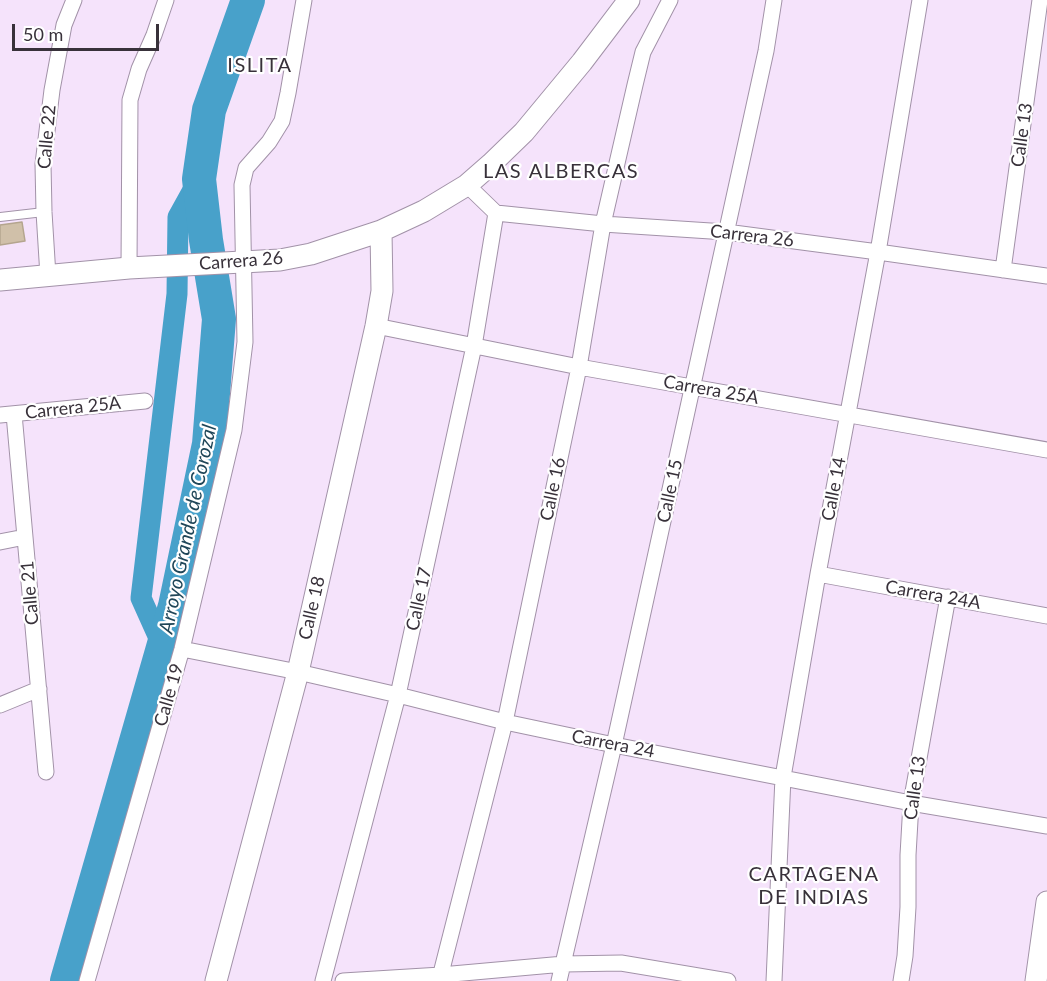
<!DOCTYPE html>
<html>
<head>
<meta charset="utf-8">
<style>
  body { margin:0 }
  #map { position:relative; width:1047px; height:981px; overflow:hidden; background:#f5e3fb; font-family:Lato,sans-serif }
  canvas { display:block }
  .scale { position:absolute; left:12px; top:24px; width:147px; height:27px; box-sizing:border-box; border:3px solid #38313a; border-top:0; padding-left:8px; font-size:18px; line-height:21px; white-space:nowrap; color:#38313a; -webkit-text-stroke:4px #fff; paint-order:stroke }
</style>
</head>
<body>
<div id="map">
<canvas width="1047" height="981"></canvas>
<div class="scale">50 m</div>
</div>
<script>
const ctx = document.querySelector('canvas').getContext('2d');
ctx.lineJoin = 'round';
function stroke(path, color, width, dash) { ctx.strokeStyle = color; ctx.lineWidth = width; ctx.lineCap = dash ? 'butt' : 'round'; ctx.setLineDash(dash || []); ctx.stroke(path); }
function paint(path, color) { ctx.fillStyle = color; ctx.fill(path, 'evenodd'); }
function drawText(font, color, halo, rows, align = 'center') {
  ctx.font = font + ' Lato,sans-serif'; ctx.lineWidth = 4.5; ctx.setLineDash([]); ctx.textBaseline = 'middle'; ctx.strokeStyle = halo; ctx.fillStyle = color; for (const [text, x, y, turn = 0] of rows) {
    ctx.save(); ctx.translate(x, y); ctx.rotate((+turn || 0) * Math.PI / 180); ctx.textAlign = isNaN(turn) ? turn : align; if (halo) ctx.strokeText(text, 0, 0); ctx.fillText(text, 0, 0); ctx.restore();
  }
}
const canal = new Path2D(`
  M163,647L141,598L177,294L178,217L199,179`);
const river = new Path2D(`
  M67,981L175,606L209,444L219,319L206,240L199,179L209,110L248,0`);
const building = new Path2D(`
  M22,222L25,241L0,245V225Z`);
const lane = new Path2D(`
  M0,217L44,212`);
const street = new Path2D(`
  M467,185L496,213L603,224L726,232L878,252L1047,276
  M129,268L130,100L139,69L154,35L166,0
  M1003,270L1040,0
  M48,276L44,212L43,164L52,90L64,25L74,0
  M376,326L579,367L1047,450
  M14,414L46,772
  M0,415L145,401
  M0,542L25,537
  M818,574L1047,616
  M182,649L298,672L398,695L505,722L614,745L911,803L1047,826
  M0,705L39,689
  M87,981L182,649L234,430L245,342L242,185L246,168L269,142L282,121L288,93L304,0
  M323,981L398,695L474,346L496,213
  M343,981L441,975L564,964L621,963L728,981
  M439,981L505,722L579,367L603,224L635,85L643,52L670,0
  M559,981L614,745L766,51L774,0
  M774,981L783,777L818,574L878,252L920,0
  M901,981L905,956L908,907V855L911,803L948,597`);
const secondary = new Path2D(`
  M0,280L129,268L280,260L311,254L381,231L424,211L467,185L491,164L524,132L582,62L629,0
  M216,981L298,672L376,326L382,291L381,231
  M1036,981L1047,902`);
const streetNames = [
  ["Calle 13",1022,135,-82],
  ["Calle 22",47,137,-85],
  ["Carrera 26",752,236,7],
  ["Carrera 26",241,261,-4],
  ["Carrera 25A",711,390,10],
  ["Carrera 25A",73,408,-6],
  ["Calle 16",553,489,-78],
  ["Calle 14",834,489,-79],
  ["Calle 15",670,491,-78],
  ["Calle 21",30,593,-95],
  ["Carrera 24A",933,595,10],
  ["Calle 17",419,599,-78],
  ["Calle 18",312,608,-77],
  ["Calle 19",169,695,-74],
  ["Carrera 24",613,744,11],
  ["Calle 13",915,788,-82]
];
const neighbourhoodNames = [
  ["ISLITA",260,66],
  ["LAS ALBERCAS",561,172],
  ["CARTAGENA",814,875],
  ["DE INDIAS",814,898]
];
const waterNames = [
  ["Arroyo Grande de Corozal",188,529,-78]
];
stroke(canal, '#48a1ca', 21);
stroke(river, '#48a1ca', 34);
paint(building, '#d0c0a9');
stroke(building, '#b4a58e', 1.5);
stroke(lane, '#a292a8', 10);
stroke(street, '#a292a8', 17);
stroke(secondary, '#a292a8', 23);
stroke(lane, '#fff', 8);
stroke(street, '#fff', 15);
stroke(secondary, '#fff', 21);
drawText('18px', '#38313a', '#fff', streetNames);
ctx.letterSpacing = '1.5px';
drawText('20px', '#38313a', '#fff', neighbourhoodNames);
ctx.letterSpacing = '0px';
drawText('italic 20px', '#1f4658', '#fff', waterNames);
</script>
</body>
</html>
